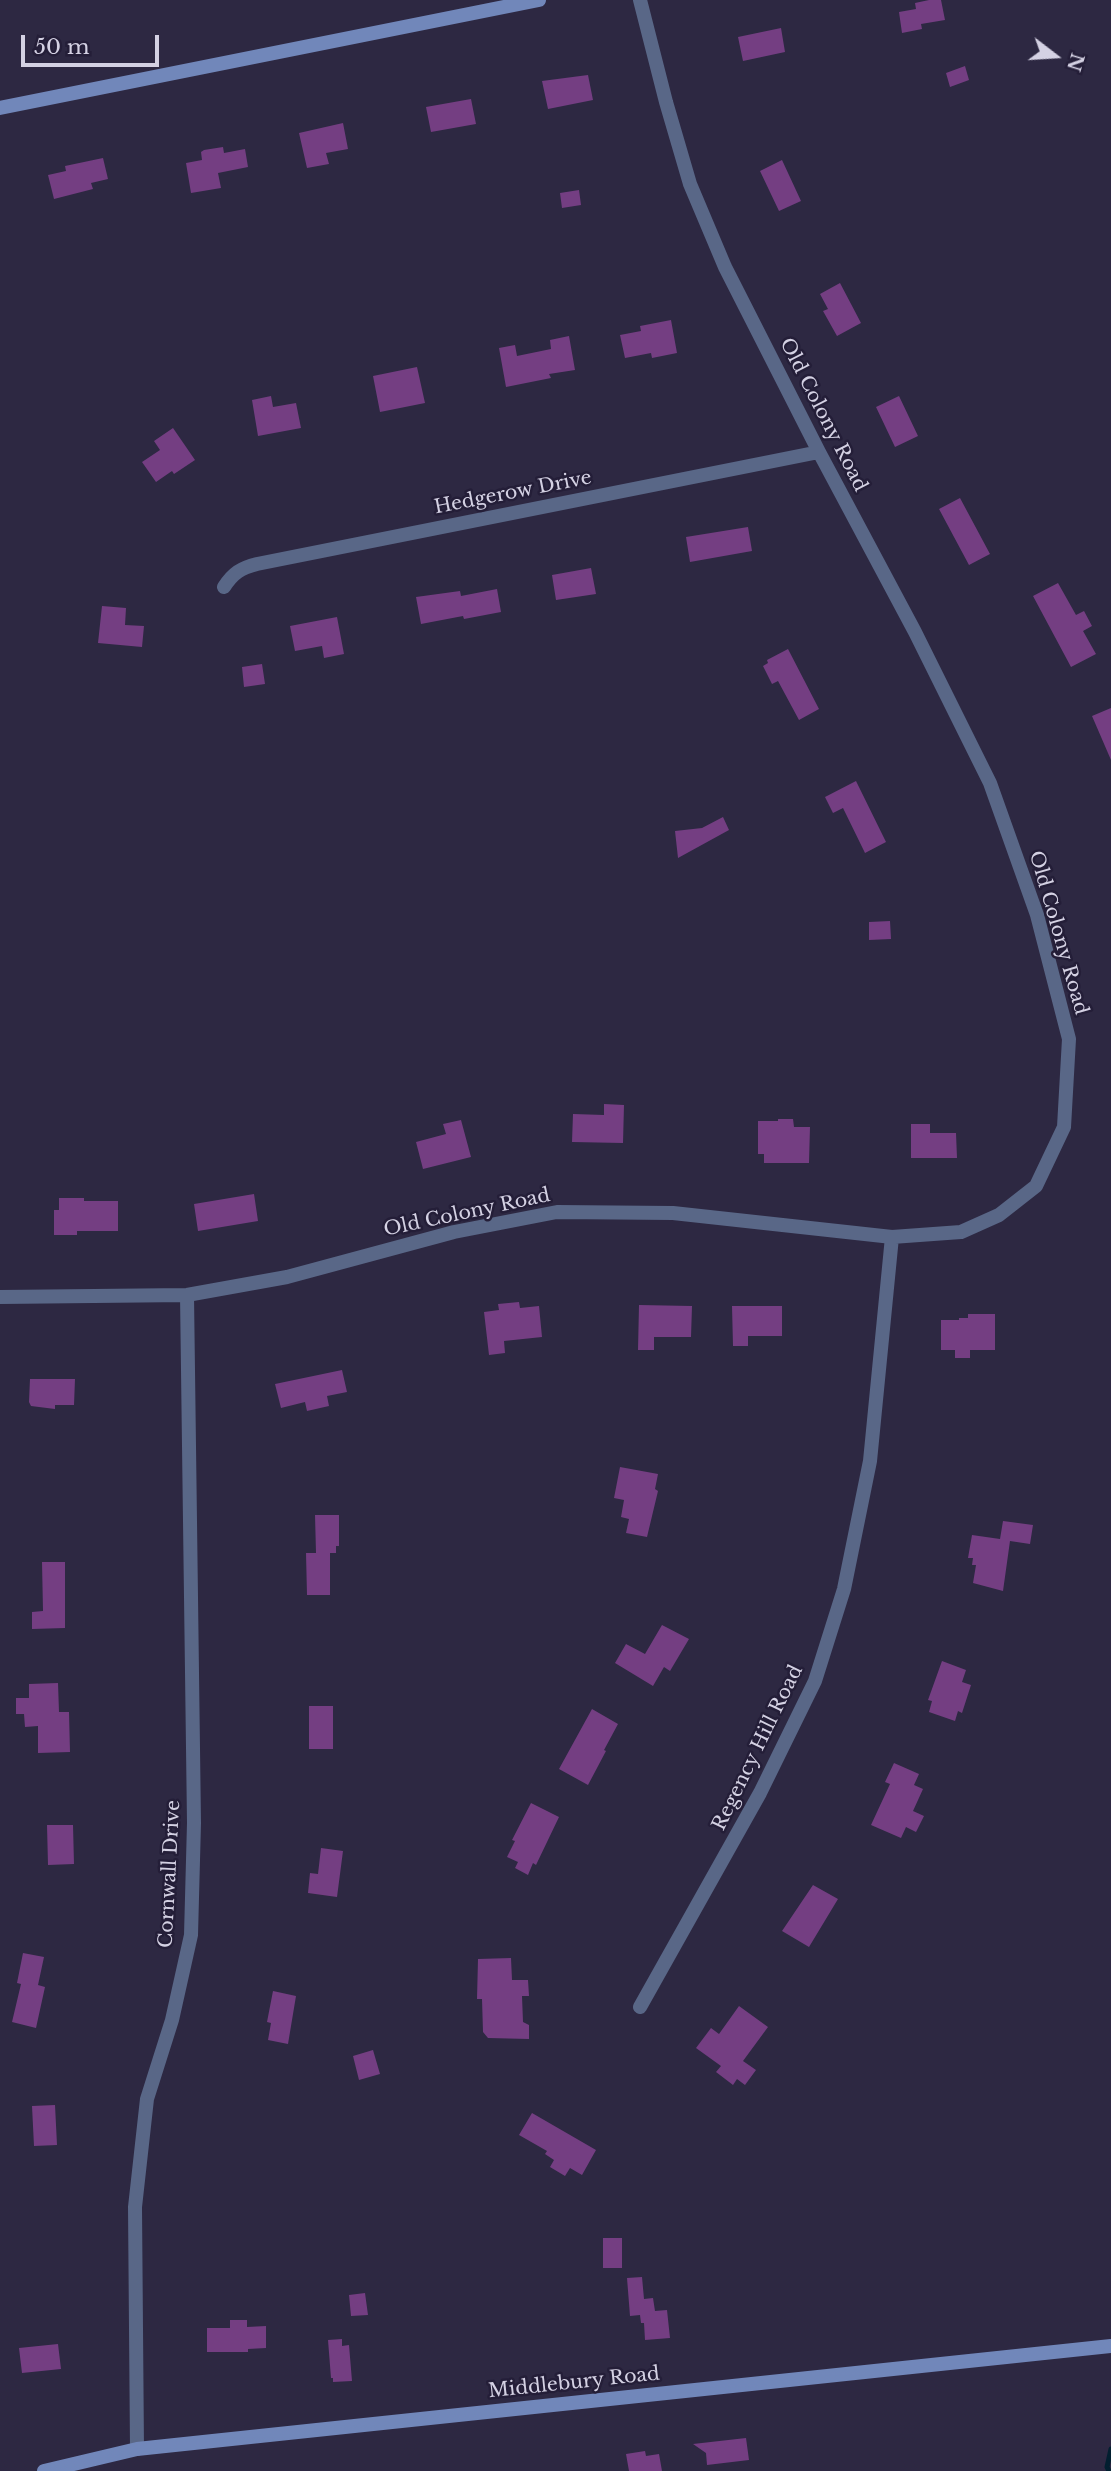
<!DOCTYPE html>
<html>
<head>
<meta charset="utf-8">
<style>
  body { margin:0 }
  #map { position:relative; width:1111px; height:2471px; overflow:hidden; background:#2d2842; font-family:"Libre Baskerville",serif }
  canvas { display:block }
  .north { position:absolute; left:1020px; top:21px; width:70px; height:70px; -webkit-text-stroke:5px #241e38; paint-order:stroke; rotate:107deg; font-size:19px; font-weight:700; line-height:28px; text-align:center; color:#d4d1e3 }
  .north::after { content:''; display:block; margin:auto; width:24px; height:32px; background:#d4d1e3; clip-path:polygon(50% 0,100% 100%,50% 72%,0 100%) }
  .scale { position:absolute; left:21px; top:35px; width:138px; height:32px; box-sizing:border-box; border:4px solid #d4d1e3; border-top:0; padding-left:9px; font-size:21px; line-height:24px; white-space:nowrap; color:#d4d1e3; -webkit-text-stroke:5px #241e38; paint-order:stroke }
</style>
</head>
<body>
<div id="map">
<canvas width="1111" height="2471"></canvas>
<div class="north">N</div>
<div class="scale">50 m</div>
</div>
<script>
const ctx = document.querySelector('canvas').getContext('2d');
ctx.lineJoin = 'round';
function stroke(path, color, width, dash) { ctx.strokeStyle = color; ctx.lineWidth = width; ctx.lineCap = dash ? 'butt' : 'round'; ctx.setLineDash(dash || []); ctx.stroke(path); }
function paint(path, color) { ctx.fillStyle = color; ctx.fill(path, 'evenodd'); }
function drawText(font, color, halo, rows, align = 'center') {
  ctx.font = font + ' "Libre Baskerville",serif'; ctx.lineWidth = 5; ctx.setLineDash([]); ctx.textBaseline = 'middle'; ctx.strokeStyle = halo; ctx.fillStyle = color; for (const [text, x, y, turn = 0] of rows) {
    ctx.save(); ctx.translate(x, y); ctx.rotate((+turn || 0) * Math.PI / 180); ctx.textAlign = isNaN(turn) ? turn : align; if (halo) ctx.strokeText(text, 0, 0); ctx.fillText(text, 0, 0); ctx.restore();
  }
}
const stream = new Path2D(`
  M1109,2471L1107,2467L1111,2449`);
const building = new Path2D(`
  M929,0H941L945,20L921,24L922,29L902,33L899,12L916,9L915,3Z
  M781,28L785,52L743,61L738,37Z
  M965,66L969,80L950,87L946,73Z
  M588,75L593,100L548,109L542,81Z
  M471,99L476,124L431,132L426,107Z
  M343,123L348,149L326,153L329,164L307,168L299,133Z
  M223,147L224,153L245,149L248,167L218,173L221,188L191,193L186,163L202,160L201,152L204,150Z
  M103,158L108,179L91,183L93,189L54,199L48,175L66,171L65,166Z
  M782,160L801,201L779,211L760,171Z
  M579,190L581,205L562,208L560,193Z
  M840,283L861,323L837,336L823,311L828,309L820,294Z
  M671,320L677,353L652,358L651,353L625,358L620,335L641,331L640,326Z
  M569,336L575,370L549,374L551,378L506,387L499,348L515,345L517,356L551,349L550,340Z
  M417,367L425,403L380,412L373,376Z
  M271,396L273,407L296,403L301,428L258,436L252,400Z
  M899,396L918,436L895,447L876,407Z
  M173,428L195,460L174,474L172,471L156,482L142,462L160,450L154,441Z
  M960,498L990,554L969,565L939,509Z
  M748,527L752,551L690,562L686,537Z
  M591,568L596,594L556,600L552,575Z
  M1058,583L1076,615L1084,611L1092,626L1083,631L1096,654L1071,667L1033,596Z
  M497,589L501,612L464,619L463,616L421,624L416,597L460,591L461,596Z
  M102,606L126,608L125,625L144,626L142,647L98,643Z
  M337,617L344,654L324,658L322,646L295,651L290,626Z
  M788,649L819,709L799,720L778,681L772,684L763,666L768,663L767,660Z
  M262,664L265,684L244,687L242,667Z
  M1111,708V760L1092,716Z
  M856,781L886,842L865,853L843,808L833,813L825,797Z
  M723,817L729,830L678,858L675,831L702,828Z
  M890,921L891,939L869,940V922Z
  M604,1104L624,1105L623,1143L572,1142L573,1114L604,1115Z
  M778,1119H793L794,1127H810L809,1163H764V1154H758V1121H778Z
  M461,1120L471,1157L423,1169L416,1142L446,1134L443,1124Z
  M911,1124H930V1133H956L957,1158H911Z
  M254,1194L258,1221L198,1231L194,1204Z
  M59,1198H84V1201H118V1231H77V1235H54V1210H59Z
  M519,1302L520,1308L539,1306L542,1337L504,1341L505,1353L489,1355L484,1312L499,1310L498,1304Z
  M639,1305L692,1306L691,1337H654V1350H638Z
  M732,1306H782V1336H748V1346H733Z
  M968,1314H995V1350H970V1358H955V1350H941V1320H959V1318H968Z
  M342,1370L347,1392L327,1396L329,1406L307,1411L305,1402L281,1408L275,1384Z
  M30,1379H75L74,1405H55V1409L31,1406L29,1402Z
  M620,1467L658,1474L655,1489L658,1491L647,1537L626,1533L629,1519L621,1517L624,1500L614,1498Z
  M315,1515H339V1546H336V1553H330V1595H307L306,1553H316Z
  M1003,1521L1033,1525L1030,1544L1010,1541L1003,1591L973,1583L976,1565H972L973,1558H968L972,1535L1000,1539Z
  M42,1562H65V1628L32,1629V1612L43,1611Z
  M662,1625L689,1639L670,1671L664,1667L653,1686L615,1663L626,1644L645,1654Z
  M942,1661L966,1670L962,1682L971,1685L962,1713L958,1711L955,1721L929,1712L932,1701L928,1700Z
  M58,1683L59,1712H69L70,1752L38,1753V1726L25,1727L24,1714H16V1698H29V1684Z
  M309,1706H333V1749H309Z
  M592,1709L618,1724L604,1750L606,1751L588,1785L559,1769Z
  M894,1763L919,1774L914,1785L923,1789L913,1811L924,1816L916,1832L906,1827L901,1838L871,1825L890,1784L885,1782Z
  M531,1803L559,1817L536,1865L533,1863L528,1875L515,1868L518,1862L507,1857L515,1841L512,1840Z
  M47,1825H73L74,1864L48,1865Z
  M321,1848L343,1851L337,1897L308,1893L310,1873L318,1874Z
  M813,1885L838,1899L809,1947L782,1931Z
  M23,1953L44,1957L38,1985L45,1987L36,2028L12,2022L21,1984L17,1983Z
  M511,1958L512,1980H528L529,1996H522L523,2022L529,2025V2039L488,2038L483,2032L482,1999H477L478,1959Z
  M273,1991L296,1996L288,2044L268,2040L271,2023L267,2022Z
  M739,2006L768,2027L743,2061L756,2070L745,2085L737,2079L733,2085L716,2072L721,2066L696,2048L711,2028L719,2034Z
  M373,2050L380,2074L359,2080L353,2056Z
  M55,2105L57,2145L34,2146L32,2106Z
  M532,2113L596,2150L582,2175L570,2168L565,2176L550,2167L554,2160L545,2154L547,2151L519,2135Z
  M603,2238H622V2268H603Z
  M642,2277L644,2299L653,2298L655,2311L667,2310L670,2338L645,2340L644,2323H641L640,2315L630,2316L627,2278Z
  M365,2293L368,2315L351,2316L349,2295Z
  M230,2320H247V2327L266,2326V2348L248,2349V2352H207V2328H230Z
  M342,2339V2346L349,2345L352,2381L333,2382V2378H331L328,2340Z
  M58,2344L61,2369L22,2373L19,2348Z
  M746,2438L749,2460L707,2465L706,2453L693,2444Z
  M645,2451L646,2456L659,2454L662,2471H629L626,2454Z`);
const street = new Path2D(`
  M224,587C233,573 241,568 257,564L819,452
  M0,1297L187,1295L287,1277L454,1232L557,1212L673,1213L892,1237L961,1232L999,1215L1036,1186L1064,1127L1069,1039L1037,915L990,783L915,632L819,452L725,267L690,184L666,102L640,0
  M640,2007L760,1793L815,1681L844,1589L870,1461L892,1237
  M137,2449L135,2207L147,2099L172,2020L191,1935L194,1823L187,1295`);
const secondary = new Path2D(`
  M0,108L539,0
  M44,2471L137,2449L1111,2346`);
const streetNames = [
  ["Old Colony Road",823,415,63],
  ["Hedgerow Drive",513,493,-11],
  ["Old Colony Road",1058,933,74],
  ["Old Colony Road",467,1213,-12],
  ["Regency Hill Road",758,1748,-64],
  ["Cornwall Drive",170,1874,-87],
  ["Middlebury Road",574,2383,-6]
];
stroke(stream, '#021f30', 5);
paint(building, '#743e82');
stroke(street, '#596787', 14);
stroke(secondary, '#7187ba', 14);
drawText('19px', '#d4d1e3', '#241e38', streetNames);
</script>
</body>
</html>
